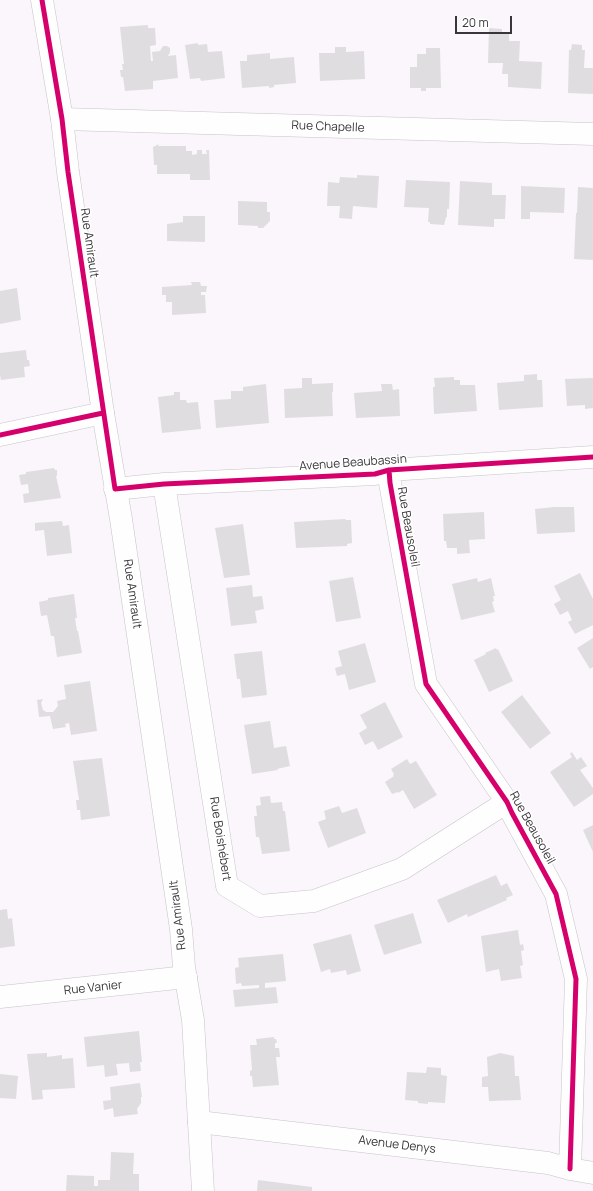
<!DOCTYPE html>
<html>
<head>
<meta charset="utf-8">
<style>
  body { margin:0 }
  #map { position:relative; width:593px; height:1191px; overflow:hidden; background:#faf6fb; font-family:Manrope,sans-serif }
  canvas { display:block }
  .scale { position:absolute; left:455px; top:16px; width:57px; height:18px; box-sizing:border-box; border:2px solid #393639; border-top:0; padding-left:5px; font-size:12px; line-height:14px; white-space:nowrap; color:#393639; -webkit-text-stroke:3px #fff; paint-order:stroke }
</style>
</head>
<body>
<div id="map">
<canvas width="593" height="1191"></canvas>
<div class="scale">20 m</div>
</div>
<script>
const ctx = document.querySelector('canvas').getContext('2d');
ctx.lineJoin = 'round';
function paint(path, color) { ctx.fillStyle = color; ctx.fill(path, 'evenodd'); }
function stroke(path, color, width, dash) { ctx.strokeStyle = color; ctx.lineWidth = width; ctx.lineCap = dash ? 'butt' : 'round'; ctx.setLineDash(dash || []); ctx.stroke(path); }
function drawText(font, color, halo, rows, align = 'center') {
  ctx.font = font + ' Manrope,sans-serif'; ctx.lineWidth = 3; ctx.setLineDash([]); ctx.textBaseline = 'middle'; ctx.strokeStyle = halo; ctx.fillStyle = color; for (const [text, x, y, turn = 0] of rows) {
    ctx.save(); ctx.translate(x, y); ctx.rotate((+turn || 0) * Math.PI / 180); ctx.textAlign = isNaN(turn) ? turn : align; if (halo) ctx.strokeText(text, 0, 0); ctx.fillText(text, 0, 0); ctx.restore();
  }
}
const building = new Path2D(`
  M148,25V28H155L156,45L150,46L151,61H153L152,52L160,51L163,46H167L170,48V52L168,56L176,55L178,78L153,81V89L125,91L123,77H121L120,70H123L122,64H124L120,27Z
  M489,28L502,29V33H509V41H520L519,61L542,62L541,89L508,87V74H502L503,63H488Z
  M198,43V45L207,44L208,52L222,51L225,78L201,81L200,78L190,79L185,45Z
  M572,44L582,45V50H585L584,68H593V94L568,93L569,50H571Z
  M335,47H346V52L364,51L365,79L320,81L319,53H335Z
  M426,48H440L441,88H426V91H421V88H410V67H417V54H426Z
  M270,53V59L294,57L296,83L274,85V87L269,88V86L242,88L240,61H247V55Z
  M159,144L158,146H186V151H192V155L197,154V150H202V154H207L206,150H209L210,180H190V174H157V165H154L153,147Z
  M357,175L379,176L377,208L353,206L352,219L339,218L340,206H327L328,182L339,183L340,177L357,178Z
  M406,180L450,182L449,209H447V217H446L444,225L430,224V222H428L429,208L404,207Z
  M460,181L492,183V195H506L505,219H494V227L458,225Z
  M521,186L565,188L564,213L530,212V219H521Z
  M578,187L593,188V260L574,259L576,213H577Z
  M238,201L267,202V212H270V221L263,228H258V226L238,225Z
  M183,216H205V242L167,241V224L183,222Z
  M191,282H200L201,286H207L206,292H201V295H205L206,313L172,315V302H166V295H162V287L192,285Z
  M17,288L21,320L0,324V291Z
  M26,350L27,360H29L30,366L24,367L25,377L1,380L0,375V353Z
  M537,374V380H542L543,407L499,410L497,383L524,381V375Z
  M454,377V380H460V385H475L477,411L434,414L433,387H435L434,378Z
  M302,378H312V384L333,383V392H332L333,416L285,418L284,389L302,388Z
  M593,378V408L585,409V405L567,406L565,379Z
  M266,384L269,423L216,428L214,400L231,399V391H243V387Z
  M381,384H392L393,390L399,389L400,416L356,418L354,393L382,391Z
  M174,392H180V400H186L187,403L198,402L201,429L162,433L158,397L174,395Z
  M54,468L55,470H57V476H56L61,498L24,503L23,494L29,493L28,484L21,485L19,475L26,474V472Z
  M554,507H574L575,532L537,534L535,509Z
  M484,512L485,539L469,540L470,553L457,554V548H447L446,541H444L443,514Z
  M345,519L346,520H351L352,543L347,544V546L296,548L294,522Z
  M62,521L63,526L69,525L72,553L47,556L44,530L35,531V523Z
  M243,524L250,575L224,578L215,528Z
  M580,573L593,599V625L575,634L568,622L572,620L568,611L560,615L554,604L561,600L554,586Z
  M353,577L361,618L336,622L329,581Z
  M477,578L478,582L491,578L495,596H493L494,601L492,602L495,612L461,620L452,584Z
  M252,585L253,597L262,596L264,609L255,611L257,623L231,626L226,588Z
  M74,594L77,618H75L77,631H78L82,653L57,657L54,636H51L47,615L41,616L39,602L48,600V598Z
  M593,638V667L590,669L577,648Z
  M365,643L376,682L349,690L345,674L337,676L335,668L342,666L338,651Z
  M496,648L497,650L498,649L513,681L489,692L474,660L486,654L485,653Z
  M262,651L267,695L242,698L240,679H237L234,654Z
  M90,681L97,731L71,735L69,723L65,724L66,727L53,729L50,716L39,717L37,700L43,699L41,703L43,710L46,712H53L58,706L57,701L66,699L64,685Z
  M522,695L551,733L530,749L501,712Z
  M385,702L403,737L378,750L373,741L365,745L359,733L367,728L360,715Z
  M270,721L274,748L286,746L290,766L277,769L278,770L252,774L244,725Z
  M572,752L577,760L581,757L587,766L580,770L593,788V794L574,807L550,772L572,757L570,754Z
  M102,758L110,816L81,820L80,810H77L76,800H79L73,761Z
  M407,759L410,764L416,761L437,795L414,809L403,790L398,793V792L392,794L385,782L394,776L393,775L394,774L391,769Z
  M270,796L271,803L282,802L283,811H285L290,851L262,854L259,837H256L254,816H257L256,806L261,805L260,797Z
  M339,806L342,813L357,808L366,833L328,848L318,822L326,819L324,811Z
  M593,825V852L583,830Z
  M496,875L501,886L507,883L513,895L506,898L507,900L468,917L467,914L448,923L437,900Z
  M7,909L8,919L12,918L15,946L0,948V910Z
  M413,913L422,943L384,955L374,925Z
  M518,930L520,945L523,944L524,950L521,951L523,965L520,966L522,978L501,981L499,969L486,972L481,936Z
  M351,934L361,971L347,975L346,970L331,973L330,969L321,972L313,944Z
  M283,954L286,981L265,983V988L276,987L278,1003L235,1007L233,990L259,988V985L242,986L241,983L236,984L235,968L239,967L238,958Z
  M139,1031L142,1062H140L141,1071L130,1072L129,1063L116,1064L118,1075L105,1077L104,1065L87,1067L84,1037Z
  M274,1037V1039H276L277,1043H275V1048H279L280,1057H276L279,1085L253,1087L252,1076H250V1071L252,1070L250,1045H257L256,1039Z
  M47,1053V1057L62,1055V1059L73,1058L75,1088L42,1090L43,1099L32,1100L27,1054Z
  M500,1053L514,1056L515,1076H519L521,1100L489,1101L488,1087H482V1077L488,1076L487,1057Z
  M427,1067L441,1068V1075L447,1076L445,1103L428,1102V1104L418,1103V1101L405,1100L407,1072L426,1073Z
  M0,1074L18,1076L16,1099L0,1098Z
  M140,1083L142,1097H141V1103L137,1109L138,1114L114,1117L113,1108L104,1110L103,1101L111,1100L110,1087Z
  M111,1152L134,1153L133,1174H139V1191H66L67,1175L94,1176V1186H98V1180H110Z
  M258,1180L312,1187V1191H257Z`);
const minor = new Path2D(`
  M62,119L593,134
  M0,435L103,413
  M389,470L390,483L426,684L507,802L512,813L556,894L576,979L570,1169
  M164,484L227,886L260,906L314,901L402,869L507,802
  M115,489L164,484L375,474L389,470L593,457
  M0,997L186,977
  M199,1122L548,1163L570,1169L593,1173`);
const major = new Path2D(`
  M42,0L62,119L68,172L103,413L121,519L181,929L184,967L193,1020L203,1191`);
const cycleway = new Path2D(`
  M42,0L62,119L68,172L115,489L164,484L375,474L389,470L593,457
  M0,435L103,413
  M389,470L390,483L426,684L507,802L512,813L556,894L576,979L570,1169`);
const streetNames = [
  ["Rue Chapelle",328,127,2],
  ["Rue Amirault",89,243,82],
  ["Avenue Beaubassin",353,463,-4],
  ["Rue Beausoleil",408,527,80],
  ["Rue Amirault",132,594,82],
  ["Rue Beausoleil",532,828,61],
  ["Rue Boishébert",220,839,81],
  ["Rue Amirault",178,915,-97],
  ["Rue Vanier",93,988,-6],
  ["Avenue Denys",397,1145,7]
];
paint(building, '#e0dde1');
stroke(minor, '#c7c4c7', 23);
stroke(major, '#c7c4c7', 23);
stroke(minor, '#fefefe', 22);
stroke(major, '#fefefe', 22);
stroke(cycleway, '#d6006c', 5);
drawText('12px', '#393639', '#fff', streetNames);
</script>
</body>
</html>
